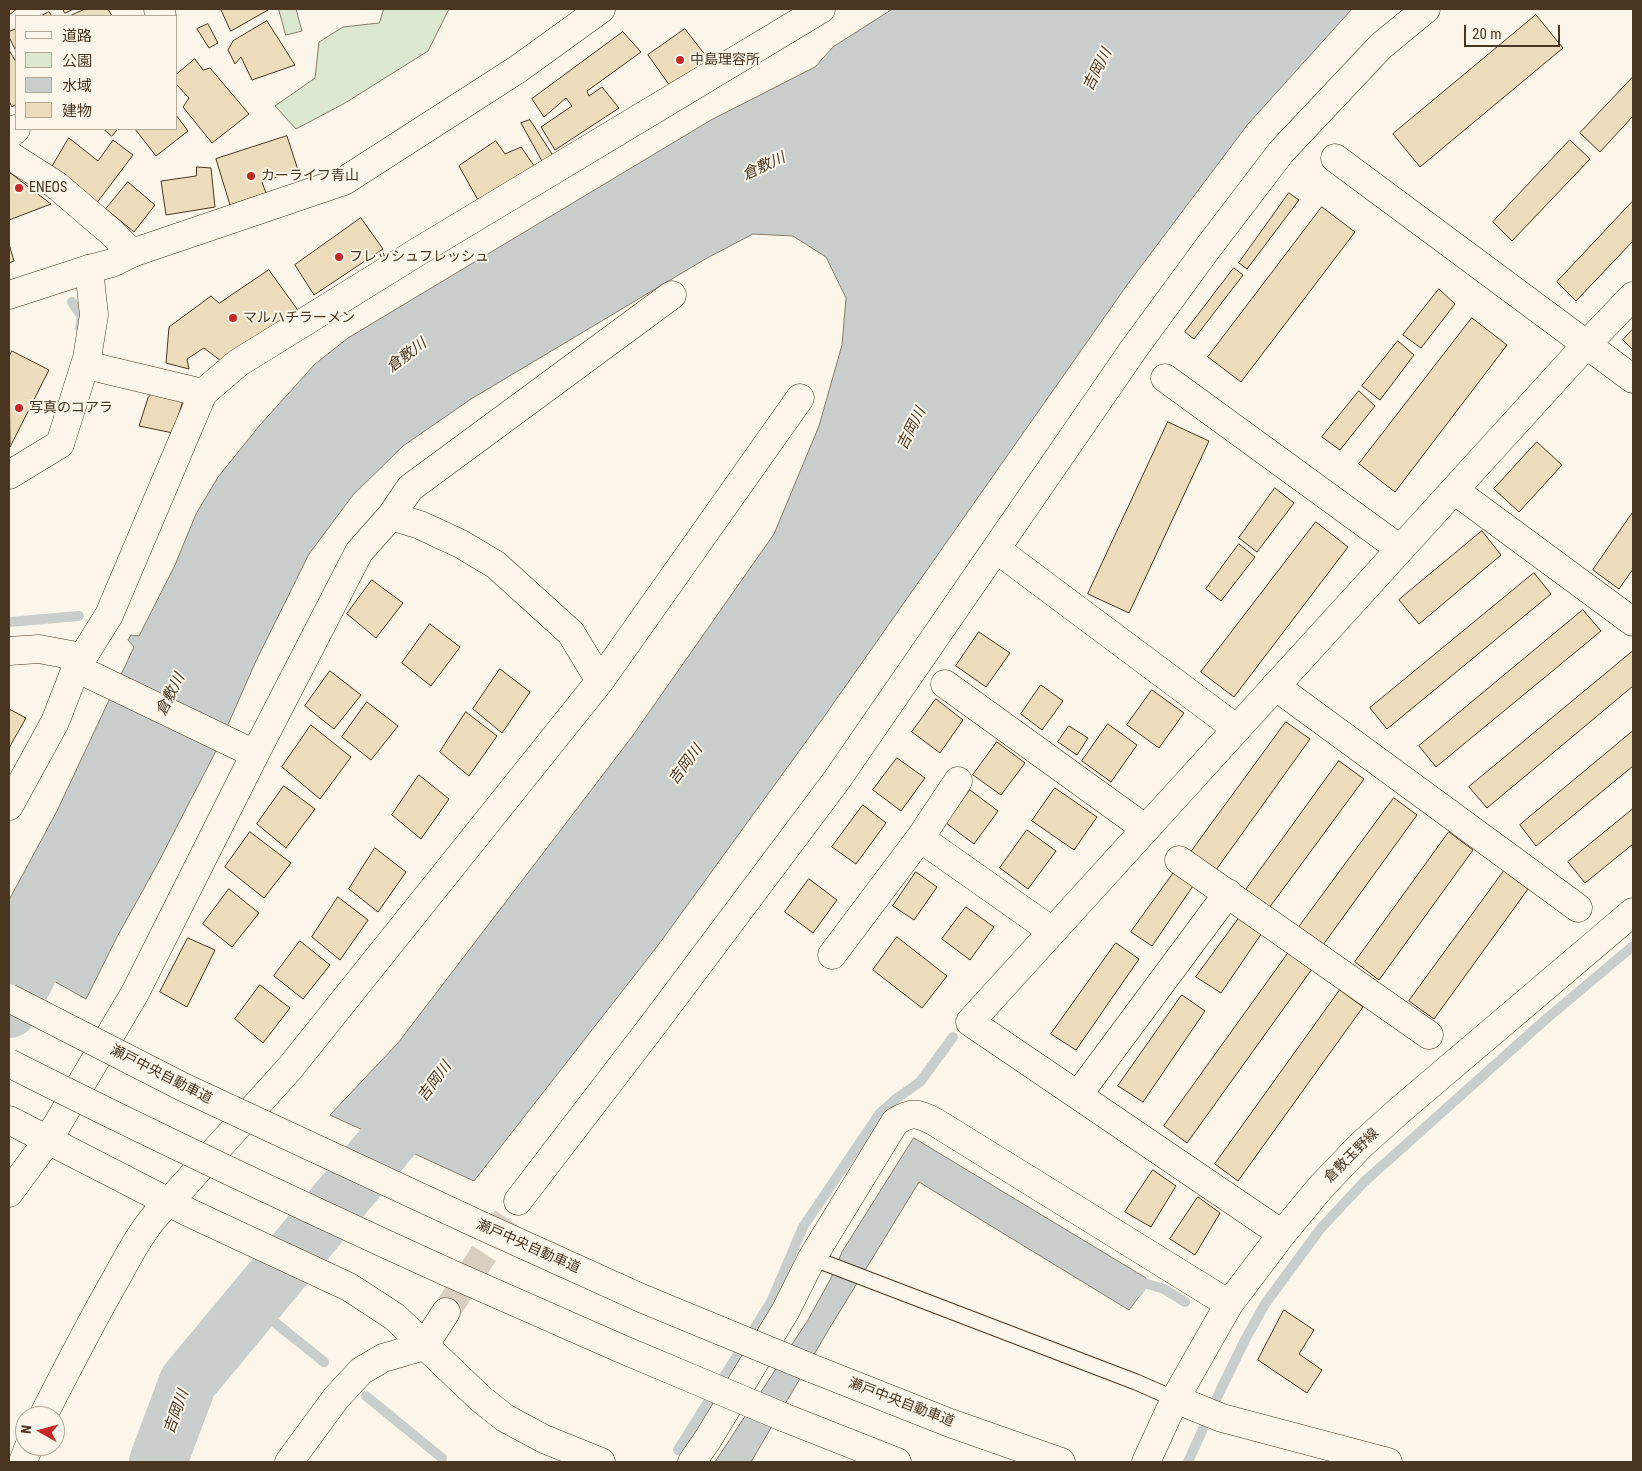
<!DOCTYPE html>
<html>
<head>
<meta charset="utf-8">
<style>
  body { margin:0 }
  #map { position:relative; width:1642px; height:1471px; overflow:hidden; background:#fbf6e9; font-family:"Roboto Condensed","Noto Sans JP",sans-serif }
  canvas { display:block }
  .frame { position:absolute; inset:0; border:10px solid #4a3520; pointer-events:none }
  .legend { position:absolute; left:15px; top:15px; width:162px; height:115px; box-sizing:border-box; background:#fbf6e9; border:1px solid #b4a999; margin:0; padding:6px 9px; list-style:none; font-size:15px; color:#4a3520 }
  .legend li { display:flex; align-items:center; gap:10px; height:25px }
  .legend b { width:25px; border:1px solid #b4a999 }
  .north { position:absolute; left:15px; top:1406px; width:50px; height:50px; box-sizing:border-box; background:#fbf6e9; border:1px solid #b4a999; border-radius:50%; rotate:277deg; font-size:14px; font-weight:700; line-height:20px; text-align:center; color:#4a3520 }
  .north::after { content:''; display:block; margin:auto; width:18px; height:22px; background:#c62828; clip-path:polygon(50% 0,100% 100%,50% 72%,0 100%) }
  .scale { position:absolute; left:1464px; top:25px; width:96px; height:22px; box-sizing:border-box; border:2px solid #4a3520; border-top:0; padding-left:6px; font-size:15px; line-height:18px; white-space:nowrap; color:#4a3520; -webkit-text-stroke:4px #fbf6e9; paint-order:stroke }
</style>
</head>
<body>
<div id="map">
<canvas width="1642" height="1471"></canvas>
<div class="frame"></div>
<ul class="legend">
<li><b style="height:6px;background:#fbf6e9"></b>道路</li>
<li><b style="height:14px;background:#dce7d0"></b>公園</li>
<li><b style="height:14px;background:#c9cecd"></b>水域</li>
<li><b style="height:14px;background:#ecdcbc"></b>建物</li>
</ul>
<div class="north">N</div>
<div class="scale">20 m</div>
</div>
<script>
const ctx = document.querySelector('canvas').getContext('2d');
ctx.lineJoin = 'round';
function paint(path, color) { ctx.fillStyle = color; ctx.fill(path, 'evenodd'); }
function stroke(path, color, width, dash) { ctx.strokeStyle = color; ctx.lineWidth = width; ctx.lineCap = dash ? 'butt' : 'round'; ctx.setLineDash(dash || []); ctx.stroke(path); }
function drawText(font, color, halo, rows, align = 'center') {
  ctx.font = font + ' "Roboto Condensed","Noto Sans JP",sans-serif'; ctx.lineWidth = 4; ctx.setLineDash([]); ctx.textBaseline = 'middle'; ctx.strokeStyle = halo; ctx.fillStyle = color; for (const [text, x, y, turn = 0] of rows) {
    ctx.save(); ctx.translate(x, y); ctx.rotate((+turn || 0) * Math.PI / 180); ctx.textAlign = isNaN(turn) ? turn : align; if (halo) ctx.strokeText(text, 0, 0); ctx.fillText(text, 0, 0); ctx.restore();
  }
}
const green = new Path2D(`
  M279,9H296L302,31L286,35Z
  M384,9H449L428,51L345,103L296,129L275,106L315,78L319,42L343,27L379,23Z`);
const water = new Path2D(`
  M893,9H1352L1248,124L1127,285L821,721L659,944L474,1181L330,1115L398,1043L631,738L774,534L819,426L842,345L846,298L826,257L793,236L753,234L707,258L471,399L403,446L353,495L309,554L256,661L218,747L158,863L117,937L86,999L9,956V900L57,811L134,647L128,640L131,635L139,636L175,565L196,514L218,477L260,425L315,364L348,338L711,120L815,67L833,47Z
  M914,1138L1146,1278L1144,1290L1129,1310L919,1182L829,1329L751,1462H715L808,1320L831,1278L842,1252Z`);
const stream = new Path2D(`
  M72,302L82,317L80,328
  M9,622L79,616
  M1138,1292L1144,1283L1164,1289L1185,1302
  M252,1304L324,1362
  M366,1396L442,1458
  M678,1450L771,1302L803,1227L880,1113L897,1098L920,1082L953,1037
  M1188,1462L1220,1391L1246,1338L1265,1304L1321,1228L1364,1182L1545,1020L1633,946`);
const river = new Path2D(`
  M9,1009L67,897
  M158,1462L188,1382L415,1109L437,1079`);
const building = new Path2D(`
  M9,9H17L9,15Z
  M63,9H74L65,13Z
  M85,9H108L112,16H70Z
  M221,9H268V10L231,31Z
  M49,12L52,16H41Z
  M1536,15L1563,48L1420,167L1393,134Z
  M267,21L295,65L252,80L241,57L235,64L228,50L233,41Z
  M208,24L218,43L209,48L197,29Z
  M16,29V51L9,37V32Z
  M685,29L713,65L675,93L648,55Z
  M623,32L641,52L587,91L589,96L602,87L619,108L555,150L541,127L572,106L566,98L544,117L532,99Z
  M9,50L16,62V104L12,107L9,101Z
  M195,59L203,70L210,68L249,114L212,143L183,107L189,98L176,84V75Z
  M1633,77V116L1600,152L1580,133Z
  M176,115L188,131L156,156L135,129H176Z
  M530,120L554,157L543,163L521,123Z
  M104,129H115L117,130L112,136Z
  M287,136L298,170L262,182L266,193L230,205L216,159Z
  M69,138L98,161L113,140L133,155L96,204L52,167Z
  M1570,140L1590,159L1512,241L1493,222Z
  M496,141L505,154L521,147L535,167L478,200L459,166Z
  M197,167L211,168L215,207L166,215L161,181L196,176Z
  M9,172L51,204L9,220Z
  M128,182L155,205L134,232L106,209Z
  M1289,193L1299,200L1247,269L1239,263Z
  M1633,201V241L1576,301L1557,282Z
  M1322,207L1355,232L1241,382L1208,357Z
  M361,218L383,249L314,295L295,265Z
  M9,244L14,261L9,263Z
  M1234,268L1243,275L1194,339L1185,332Z
  M269,270L297,309L221,361L204,348L187,359L189,369L166,363L169,327L211,296L219,303Z
  M1439,289L1455,304L1421,348L1403,335Z
  M1472,318L1507,345L1395,492L1359,464Z
  M1633,329V350L1623,340Z
  M1398,341L1414,355L1380,400L1362,386Z
  M12,351L49,370L10,447L9,357Z
  M158,386L185,394L173,433L139,426L148,398Z
  M1359,391L1375,406L1340,450L1322,437Z
  M1168,422L1209,441L1129,613L1088,594Z
  M1537,442L1562,465L1519,512L1494,489Z
  M1275,488L1294,503L1257,552L1239,538Z
  M1633,512V569L1619,589L1593,570Z
  M1316,522L1348,547L1234,697L1201,672Z
  M1482,531L1501,555L1419,624L1399,600Z
  M1239,544L1255,557L1221,601L1206,589Z
  M1534,573L1551,594L1387,729L1370,708Z
  M372,580L403,603L376,638L347,614Z
  M1583,610L1601,631L1436,767L1419,746Z
  M430,624L460,647L431,686L402,663Z
  M979,632L1010,653L986,687L956,666Z
  M1633,651V686L1487,808L1469,787Z
  M500,669L530,692L502,733L473,709Z
  M330,671L361,695L334,729L305,706Z
  M1041,685L1063,701L1042,730L1021,714Z
  M1152,690L1184,713L1159,748L1127,725Z
  M936,699L963,720L940,753L912,732Z
  M367,702L398,726L371,760L342,737Z
  M9,709L26,718L9,748Z
  M466,712L497,736L469,776L440,752Z
  M1286,722L1310,739L1216,870L1191,852Z
  M1108,724L1137,745L1111,782L1082,761Z
  M311,725L351,757L320,799L282,767Z
  M1069,726L1088,738L1077,755L1058,742Z
  M1633,731V766L1536,846L1520,825Z
  M997,742L1025,763L1001,795L973,775Z
  M897,758L925,778L901,811L873,790Z
  M1339,761L1364,779L1269,908L1245,891Z
  M419,775L449,799L421,839L392,815Z
  M284,786L315,809L286,848L257,824Z
  M1055,788L1097,817L1074,850L1032,821Z
  M970,790L998,811L974,844L946,823Z
  M1394,798L1417,815L1323,945L1299,927Z
  M863,805L886,823L856,864L832,847Z
  M1633,809V844L1585,883L1568,862Z
  M1027,830L1056,851L1028,889L1000,868Z
  M250,832L291,863L264,898L225,867Z
  M1449,832L1473,850L1379,980L1355,962Z
  M375,848L406,872L378,912L349,889Z
  M1175,871L1193,886L1152,946L1131,932Z
  M1504,871L1528,889L1434,1019L1409,1001Z
  M916,872L937,887L914,920L893,906Z
  M809,879L837,900L813,933L785,912Z
  M229,889L259,913L232,947L203,924Z
  M338,897L368,920L340,960L312,937Z
  M966,907L994,927L970,960L942,939Z
  M1242,914L1264,930L1221,993L1196,977Z
  M897,937L947,976L922,1008L873,970Z
  M188,938L215,950L187,1007L160,992Z
  M300,941L330,965L303,999L274,976Z
  M1116,943L1139,959L1076,1050L1051,1034Z
  M1289,952L1312,969L1187,1143L1164,1126Z
  M260,985L290,1008L263,1043L235,1019Z
  M1340,990L1363,1007L1238,1181L1215,1164Z
  M1182,995L1205,1011L1143,1102L1118,1086Z
  M1153,1170L1176,1186L1151,1227L1125,1212Z
  M1198,1197L1220,1213L1195,1255L1170,1239Z
  M1284,1310L1314,1330L1299,1354L1322,1370L1307,1393L1258,1360Z`);
const minorTunnel = new Path2D(`
  M446,1312L518,1201`);
const service = new Path2D(`
  M812,1258L1136,1382L1175,1399`);
const minor = new Path2D(`
  M158,9L162,16
  M9,135L16,129
  M9,155L56,185L111,232L132,253
  M1335,158L1633,379
  M86,365L203,393
  M1165,378L1400,549
  M9,475L60,444L87,358L94,315L89,269
  M1454,490L1633,622
  M391,516L420,525L461,544L496,565L571,633L600,681
  M996,549L1237,729
  M9,651L39,649L71,655L76,668L255,754
  M945,684L1146,829
  M1275,686L1578,908
  M9,806L55,722L76,668L109,615L203,393L238,363L419,251L821,9
  M920,838L1052,931
  M1179,860L1429,1035
  M832,955L920,838L958,781
  M1078,1095L1228,893
  M9,1120L190,1213L349,1287L395,1317L481,1399L505,1418L544,1439L601,1462
  M9,1193L48,1140L135,993L255,754L359,552L391,516L410,488L672,295
  M518,1201L653,1025L836,781L1133,350L1207,249L1281,152L1381,46L1426,9
  M1282,1234L970,1022L1587,344L1633,296
  M1175,1399L1222,1418L1388,1462
  M43,1416C67,1369 91,1322 117,1277C131,1251 147,1221 169,1202L290,1068L600,681L800,398
  M23,1462L29,1446
  M289,1462L336,1398L361,1371L383,1358L424,1346L446,1312
  M692,1462L708,1439L786,1310L812,1258L895,1122C912,1111 918,1113 935,1122L1229,1304`);
const tertiary = new Path2D(`
  M9,295L89,269L112,263L132,253L344,181L518,69L601,9`);
const primary = new Path2D(`
  M1146,1462L1175,1399L1229,1304L1282,1234L1320,1188L1360,1146L1400,1110L1633,912`);
const motorway = new Path2D(`
  M482,1226L641,1298L721,1331
  M447,1272L624,1350L693,1379
  M811,1368L950,1423L1061,1462
  M783,1417L897,1462`);
const motorwayBridge = new Path2D(`
  M9,998L183,1087L482,1226
  M9,1063C153,1136 300,1205 447,1272
  M721,1331L811,1368
  M693,1379L783,1417`);
const markers = [
  [680,60,5,"#c62828"],
  [251,176,5,"#c62828"],
  [19,188,5,"#c62828"],
  [339,257,5,"#c62828"],
  [233,318,5,"#c62828"],
  [19,408,5,"#c62828"]
];
const poiNames = [
  ["中島理容所",690,60],
  ["カーライフ青山",261,176],
  ["ENEOS",29,188],
  ["フレッシュフレッシュ",349,257],
  ["マルハチラーメン",243,318],
  ["写真のコアラ",29,408]
];
const streetNames = [
  ["瀬戸中央自動車道",161,1075,27],
  ["倉敷玉野線",1352,1156,-45],
  ["瀬戸中央自動車道",528,1247,24],
  ["瀬戸中央自動車道",901,1403,21]
];
const waterNames = [
  ["吉岡川",1098,70,-63],
  ["倉敷川",764,167,-25],
  ["倉敷川",407,356,-37],
  ["吉岡川",912,429,-63],
  ["倉敷川",171,695,-63],
  ["吉岡川",686,765,-53],
  ["吉岡川",435,1082,-53],
  ["吉岡川",177,1412,-70]
];
paint(green, '#dce7d0');
stroke(green, '#887966', 1);
paint(water, '#c9cecd');
stroke(water, '#887966', 1);
stroke(stream, '#c9cecd', 10);
stroke(river, '#c9cecd', 58);
paint(building, '#ecdcbc');
stroke(building, '#4a3520', 1);
stroke(minorTunnel, '#d8cfc1', 28, [28, 14]);
stroke(service, '#4a3520', 17);
stroke(minor, '#4a3520', 29);
stroke(tertiary, '#4a3520', 29);
stroke(primary, '#4a3520', 29);
stroke(motorway, '#4a3520', 29);
stroke(service, '#fbf6e9', 15);
stroke(minor, '#fbf6e9', 28);
stroke(tertiary, '#fbf6e9', 28);
stroke(primary, '#fbf6e9', 28);
stroke(motorway, '#fbf6e9', 28);
stroke(motorwayBridge, '#4a3520', 29, []);
stroke(motorwayBridge, '#fbf6e9', 28);
for (const [x, y, r, color] of markers) { const dot = new Path2D(); dot.arc(x, y, r, 0, 2 * Math.PI); ctx.fillStyle = color; ctx.fill(dot); stroke(dot, '#fbf6e9', 2); }
drawText('14px', '#4a3520', '#fbf6e9', poiNames, 'left');
drawText('14px', '#4a3520', '#fbf6e9', streetNames);
drawText('italic 15px', '#4a3520', '#fbf6e9', waterNames);
</script>
</body>
</html>
